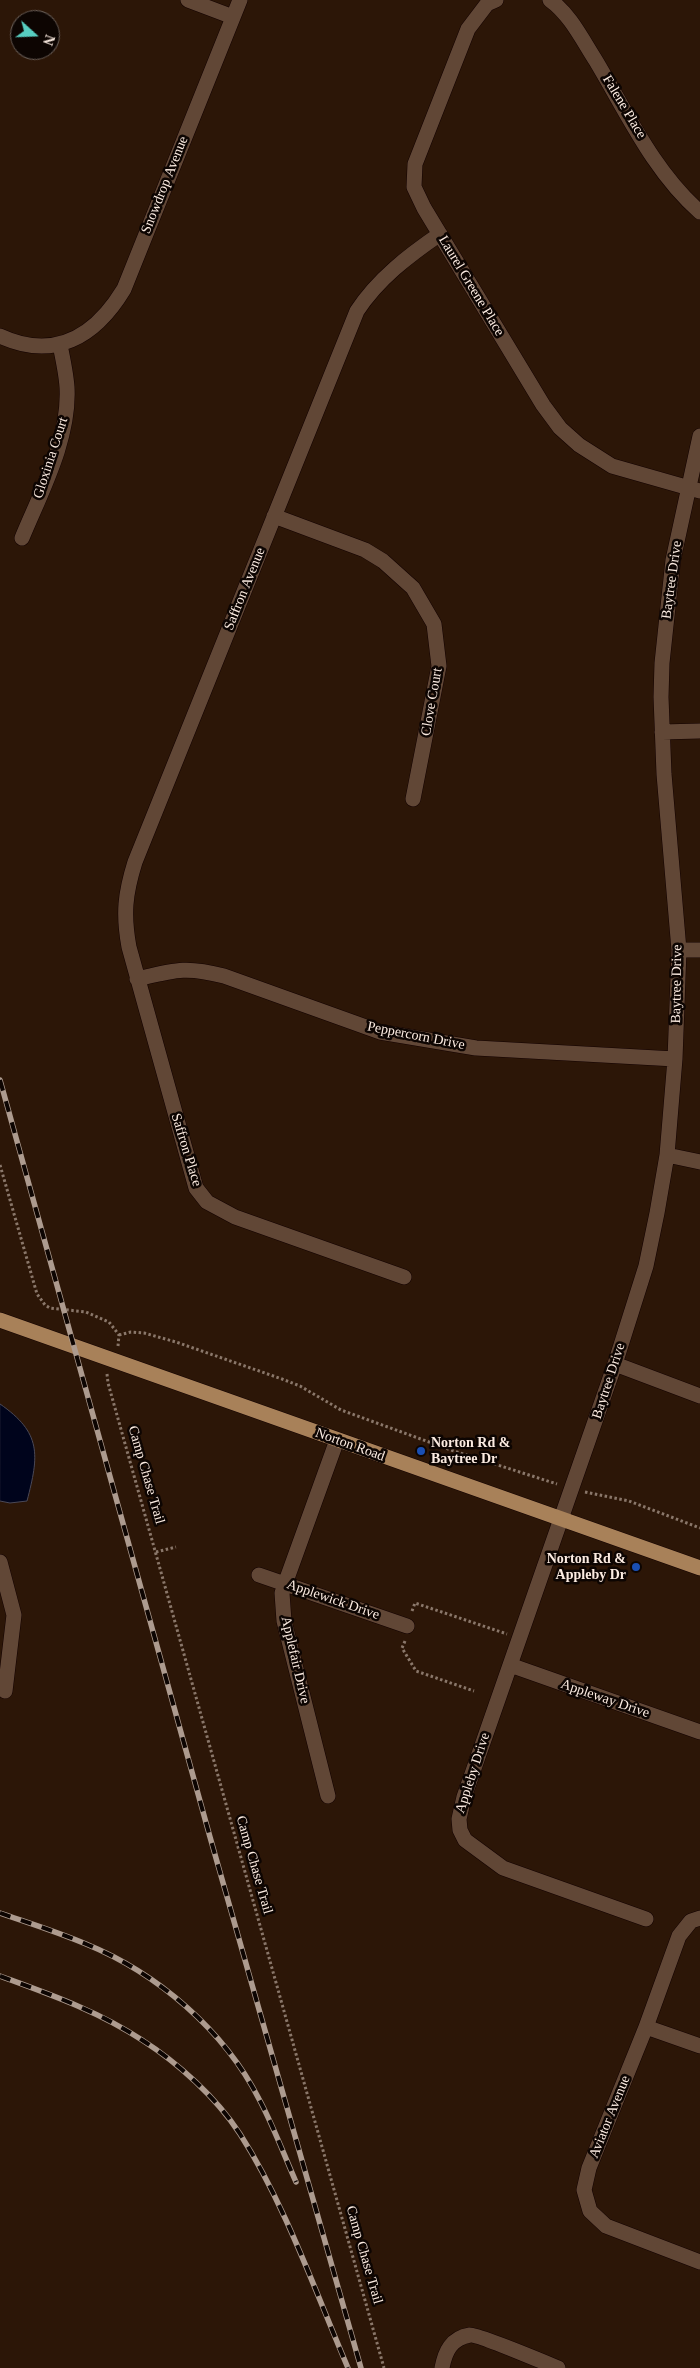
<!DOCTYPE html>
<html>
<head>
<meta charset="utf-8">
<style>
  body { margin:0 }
  #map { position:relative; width:700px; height:2368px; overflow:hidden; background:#2c1607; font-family:"Times New Roman",serif }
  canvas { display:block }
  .north { position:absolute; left:10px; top:10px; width:50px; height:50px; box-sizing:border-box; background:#0d0502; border:1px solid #6c615b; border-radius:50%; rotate:110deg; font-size:14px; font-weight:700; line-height:20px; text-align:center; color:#fbebe1 }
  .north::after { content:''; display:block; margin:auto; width:18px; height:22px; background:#57cec1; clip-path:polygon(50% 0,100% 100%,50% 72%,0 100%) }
</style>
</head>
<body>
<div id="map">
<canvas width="700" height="2368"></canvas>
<div class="north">N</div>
</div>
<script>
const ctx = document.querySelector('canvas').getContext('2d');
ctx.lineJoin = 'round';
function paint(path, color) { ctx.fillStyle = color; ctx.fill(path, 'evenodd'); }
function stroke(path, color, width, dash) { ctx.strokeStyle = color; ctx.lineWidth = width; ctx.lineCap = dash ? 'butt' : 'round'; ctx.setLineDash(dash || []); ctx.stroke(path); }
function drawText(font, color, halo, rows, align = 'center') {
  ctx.font = font + ' "Times New Roman",serif'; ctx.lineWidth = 5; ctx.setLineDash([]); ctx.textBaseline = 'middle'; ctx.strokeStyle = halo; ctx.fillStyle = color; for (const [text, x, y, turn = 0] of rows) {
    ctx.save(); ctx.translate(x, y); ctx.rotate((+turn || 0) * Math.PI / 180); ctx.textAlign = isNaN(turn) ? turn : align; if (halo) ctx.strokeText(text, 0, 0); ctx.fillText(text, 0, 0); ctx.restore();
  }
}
const water = new Path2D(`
  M0,1404C42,1433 39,1455 27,1501L10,1503L0,1501Z`);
const path = new Path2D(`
  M0,1165L37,1294L45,1305L50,1308L86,1312L109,1322L119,1335L118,1346
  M119,1335L131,1332L144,1333L176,1342L282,1379L300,1386L341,1410L451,1450L557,1484
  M107,1374L108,1383L384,2368
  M585,1492L629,1501L700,1528
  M156,1552L176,1547
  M412,1611L415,1603L507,1634
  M405,1641L402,1648L416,1671L474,1691`);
const minor = new Path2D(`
  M188,0L233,17
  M496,0L487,4L468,29L415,164L414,187L424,208L543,405L560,428L579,445L612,466L700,491
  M550,0C570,14 583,41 596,61C627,113 654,172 700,212
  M0,336C54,361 95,337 124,289L240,0
  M274,516L365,550L383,561L413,588L434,624L439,666L413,799
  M22,538C41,492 70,439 67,387C66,373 63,359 60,345
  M662,732L700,731
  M679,950H700
  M137,979C175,970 186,966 224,976L380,1032L476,1048L675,1059
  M667,1155L700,1162
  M404,1277L235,1217L207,1202L196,1188L129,947C123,914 125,894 135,862L357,311C378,279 408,256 440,234
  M615,1364L700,1396
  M0,1562L14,1615L5,1691
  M259,1575L407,1626
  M510,1665L700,1732
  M328,1796L284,1621L282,1593L285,1584L337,1440
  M700,1918L691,1921L679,1936L646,2027L589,2168L584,2190L590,2211L606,2226L700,2262
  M646,1919L503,1868L465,1840L460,1830L459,1819L464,1797L615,1364L646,1266L657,1213L667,1155L675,1059L679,950L664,774L661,697L662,663L673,560L700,436
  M646,2027L700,2046
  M442,2368C445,2352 451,2338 470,2335C477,2334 546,2363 558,2368`);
const major = new Path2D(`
  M0,1320L700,1568`);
const rail = new Path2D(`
  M0,1080L210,1837L361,2368
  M0,1913C29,1923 58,1932 86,1944C157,1973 224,2030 259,2099C273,2125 284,2155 296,2182
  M0,1976C49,1994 98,2011 142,2040C178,2063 216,2097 240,2134C285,2204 315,2291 348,2368`);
const markers = [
  [421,1451,5,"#1a4fb4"],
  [636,1567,5,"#1a4fb4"]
];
const streetNames = [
  ["Falene Place",624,107,59],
  ["Snowdrop Avenue",165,185,-68],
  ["Laurel Greene Place",471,286,59],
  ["Gloxinia Court",51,458,-72],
  ["Baytree Drive",672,580,-82],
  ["Saffron Avenue",245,589,-68],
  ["Clove Court",432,702,-80],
  ["Baytree Drive",677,984,-89],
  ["Peppercorn Drive",416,1036,11],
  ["Saffron Place",186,1150,73],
  ["Baytree Drive",609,1381,-72],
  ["Norton Road",350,1445,20],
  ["Camp Chase Trail",146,1475,74],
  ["Applewick Drive",333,1600,19],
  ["Applefair Drive",295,1660,77],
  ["Appleway Drive",605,1699,19],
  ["Appleby Drive",473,1773,-72],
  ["Camp Chase Trail",254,1865,74],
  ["Aviator Avenue",610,2117,-68],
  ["Camp Chase Trail",364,2255,74]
];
const poiNames = [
  ["Norton Rd &",431,1443],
  ["Baytree Dr",431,1459],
  ["Norton Rd &",626,1559,"right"],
  ["Appleby Dr",626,1575,"right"]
];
paint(water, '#00041c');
stroke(water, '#4b4957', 1);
stroke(minor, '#130200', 16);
stroke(major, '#130200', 16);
stroke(path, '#8a776a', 3, [2.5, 2.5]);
stroke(minor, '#614736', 15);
stroke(major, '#a88159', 15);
stroke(rail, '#ad9b8f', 5.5);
stroke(rail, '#0d0502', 4, [11]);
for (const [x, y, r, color] of markers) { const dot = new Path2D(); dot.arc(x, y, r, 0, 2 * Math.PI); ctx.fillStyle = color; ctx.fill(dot); stroke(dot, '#0d0502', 2); }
drawText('14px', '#fbebe1', '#0d0502', streetNames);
drawText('bold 14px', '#fbebe1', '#0d0502', poiNames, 'left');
</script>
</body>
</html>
